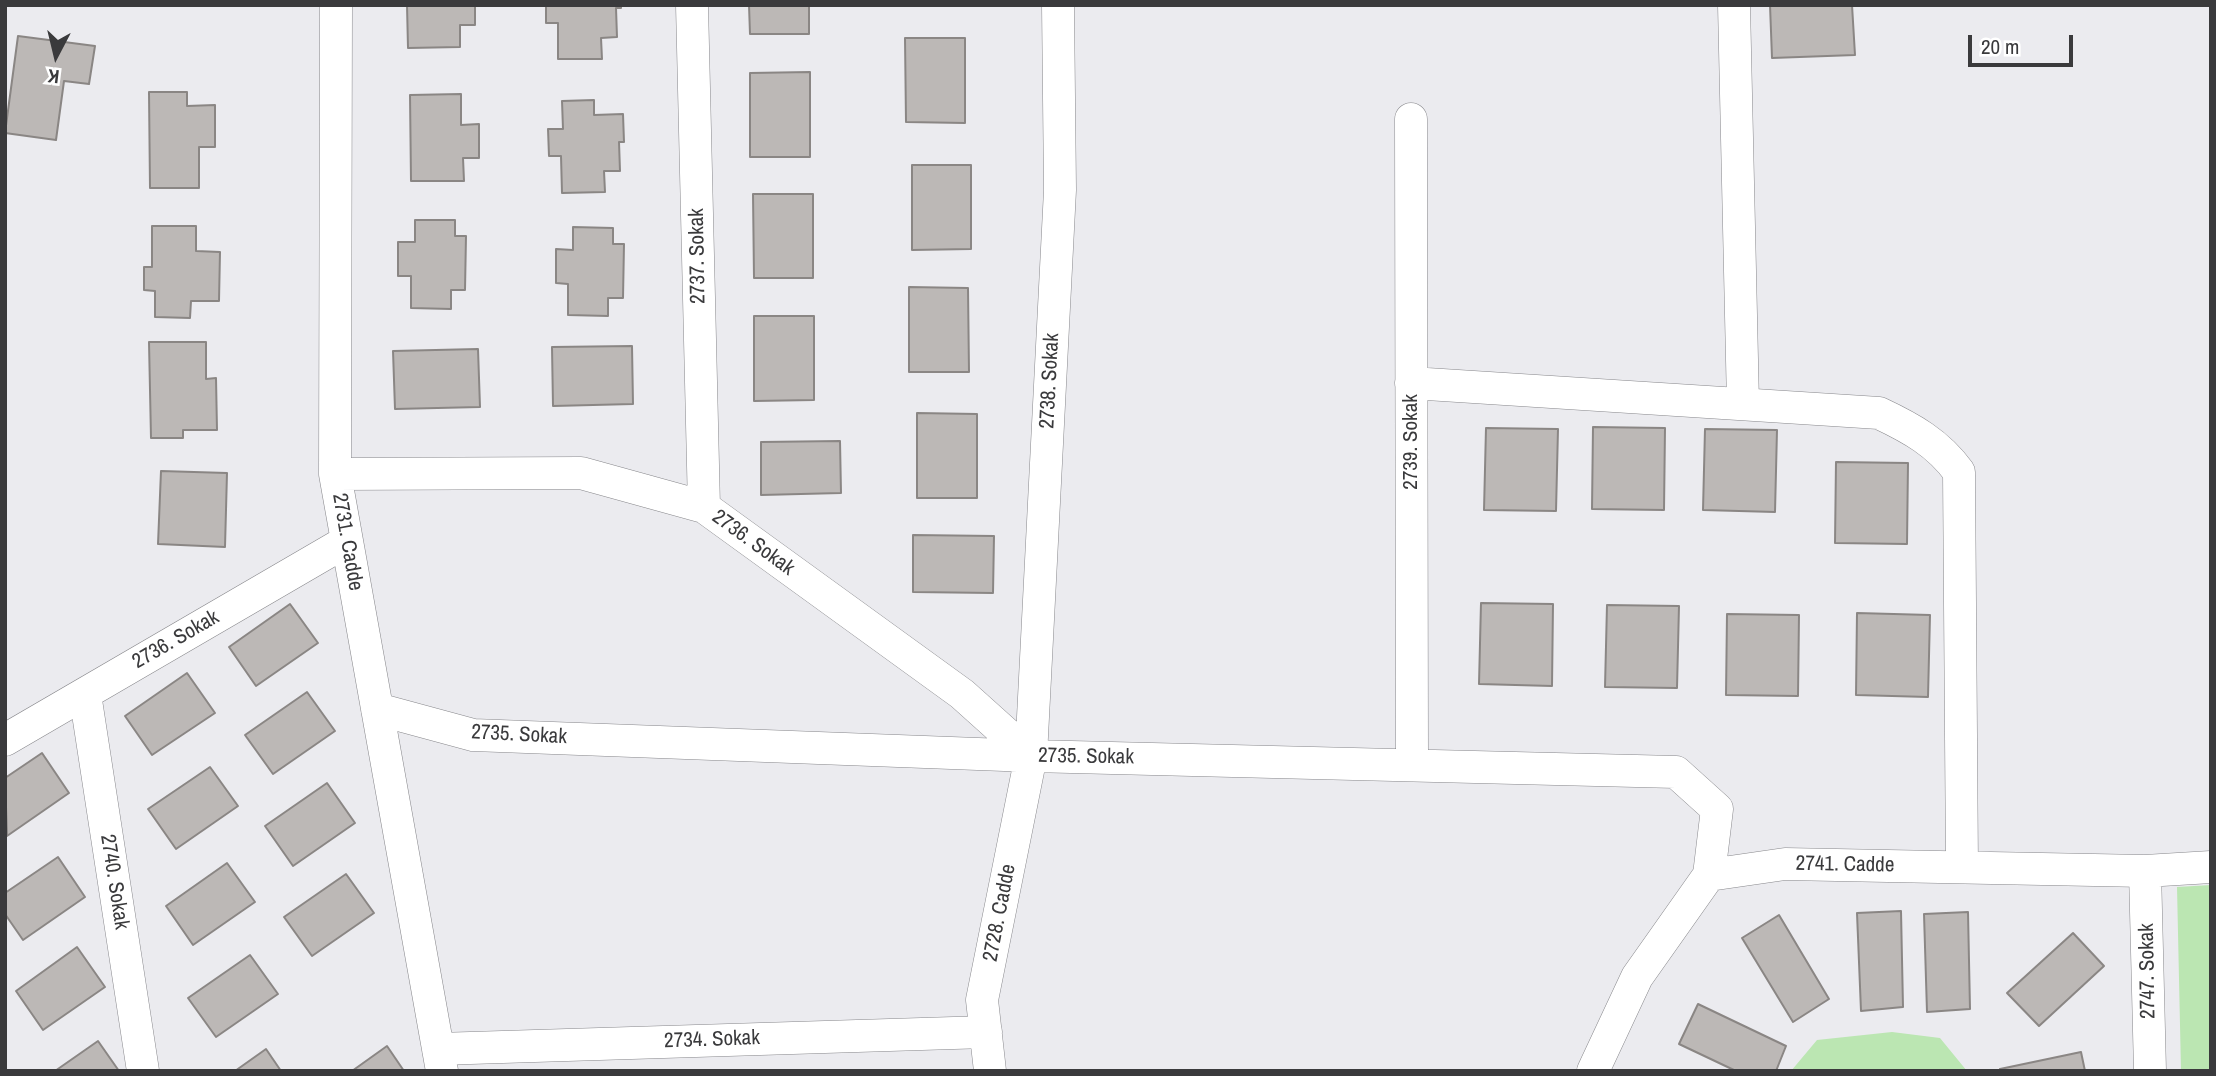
<!DOCTYPE html>
<html>
<head>
<meta charset="utf-8">
<style>
  body { margin:0 }
  #map { position:relative; width:2216px; height:1076px; overflow:hidden; background:#ebebef; font-family:"Archivo Narrow",sans-serif }
  canvas { display:block }
  .frame { position:absolute; inset:0; border:7px solid #3a3a3c; pointer-events:none }
  .north { position:absolute; left:21px; top:21px; width:70px; height:70px; -webkit-text-stroke:5px #fff; paint-order:stroke; rotate:187deg; font-size:19px; font-weight:700; line-height:28px; text-align:center; color:#3a3a3c }
  .north::after { content:''; display:block; margin:auto; width:24px; height:32px; background:#3a3a3c; clip-path:polygon(50% 0,100% 100%,50% 72%,0 100%) }
  .scale { position:absolute; left:1968px; top:35px; width:105px; height:32px; box-sizing:border-box; border:4px solid #3a3a3c; border-top:0; padding-left:9px; font-size:21px; line-height:24px; white-space:nowrap; color:#3a3a3c; -webkit-text-stroke:5px #fff; paint-order:stroke }
</style>
</head>
<body>
<div id="map">
<canvas width="2216" height="1076"></canvas>
<div class="frame"></div>
<div class="north">K</div>
<div class="scale">20 m</div>
</div>
<script>
const ctx = document.querySelector('canvas').getContext('2d');
ctx.lineJoin = 'round';
function paint(path, color) { ctx.fillStyle = color; ctx.fill(path, 'evenodd'); }
function stroke(path, color, width, dash) { ctx.strokeStyle = color; ctx.lineWidth = width; ctx.lineCap = dash ? 'butt' : 'round'; ctx.setLineDash(dash || []); ctx.stroke(path); }
function drawText(font, color, halo, rows, align = 'center') {
  ctx.font = font + ' "Archivo Narrow",sans-serif'; ctx.lineWidth = 7; ctx.setLineDash([]); ctx.textBaseline = 'middle'; ctx.strokeStyle = halo; ctx.fillStyle = color; for (const [text, x, y, turn = 0] of rows) {
    ctx.save(); ctx.translate(x, y); ctx.rotate((+turn || 0) * Math.PI / 180); ctx.textAlign = isNaN(turn) ? turn : align; if (halo) ctx.strokeText(text, 0, 0); ctx.fillText(text, 0, 0); ctx.restore();
  }
}
const green = new Path2D(`
  M2211,885V1071H2181L2177,887Z
  M1892,1032L1940,1038L1967,1071H1791L1817,1040Z`);
const building = new Path2D(`
  M407,5H475V25H460V47L408,48Z
  M546,5H621V8H616L617,37L601,38L602,59H558V23H546Z
  M749,5H809V34H750Z
  M1770,5H1852L1855,55L1772,58Z
  M18,36L95,46L89,84L64,81L56,140L5,133Z
  M905,38H965V123L906,122Z
  M810,72V157H750V73Z
  M149,92H187V106L215,105V147H199V188H150Z
  M461,94V125L479,124V158H463L464,181H411L410,95Z
  M594,100V115L623,114L624,142H619L620,171H604L605,192L562,193L561,156H549L548,129H563L562,101Z
  M912,165H971V249L912,250Z
  M753,194H813V278H754Z
  M415,220H455V236H466L465,290H451V309L411,308V276H398V242H415Z
  M152,226H196V251L220,252L219,301H191L190,318L155,317V291L144,290V267H152Z
  M573,227L613,228V244H624L623,298H608V316L568,315V284L556,283V249L573,250Z
  M909,287L968,288L969,372H909Z
  M754,316H814V400L754,401Z
  M149,342H206V379L216,378L217,430H183V438H151Z
  M632,346L633,404L553,406L552,347Z
  M478,349L480,407L395,409L393,351Z
  M917,413L977,414V498H917Z
  M1593,427L1665,428L1664,510L1592,509Z
  M1486,428L1558,429L1556,511L1484,510Z
  M1705,429L1777,430L1775,512L1703,510Z
  M840,441L841,493L761,495V442Z
  M1836,462L1908,463L1907,544L1835,543Z
  M161,471L227,473L225,547L158,544Z
  M913,535L994,536L993,593L913,592Z
  M1481,603L1553,604L1552,686L1479,684Z
  M290,604L318,643L256,686L229,647Z
  M1607,605L1679,606L1677,688L1605,687Z
  M1857,613L1930,615L1928,697L1856,695Z
  M1727,614L1799,615L1798,696L1726,695Z
  M187,673L215,713L152,755L125,716Z
  M307,692L335,731L273,774L245,735Z
  M42,753L69,793L7,836L5,778Z
  M210,767L238,806L176,849L148,809Z
  M327,783L355,823L293,866L265,826Z
  M58,857L85,897L23,940L5,914V893Z
  M227,863L255,902L193,945L166,906Z
  M346,874L374,913L312,956L284,917Z
  M1901,911L1903,1007L1861,1011L1857,913Z
  M1968,912L1970,1009L1927,1012L1924,914Z
  M1779,915L1829,999L1793,1022L1742,938Z
  M2073,933L2104,966L2039,1026L2007,993Z
  M77,947L105,987L43,1030L16,991Z
  M250,955L278,994L216,1037L188,998Z
  M1698,1004L1786,1046L1776,1071H1736L1679,1044Z
  M98,1041L119,1071H55Z
  M387,1046L404,1071H352Z
  M266,1049L281,1071H235Z
  M2081,1052L2085,1071H2001L2000,1069Z`);
const street = new Path2D(`
  M336,5L335,474L442,1071
  M692,5L704,507
  M1734,5L1743,404
  M1411,119L1412,765
  M1411,383L1879,413C1911,428 1938,443 1959,472L1962,867
  M335,474L581,473L704,507L962,694L1031,756
  M85,694L143,1071
  M377,709L473,735L1031,756L1676,772L1717,809L1709,875
  M5,740L347,541
  M2145,871L2150,1071
  M438,1049L986,1032
  M990,1071L982,1000L1031,756L1060,190L1058,5
  M1593,1071L1637,977L1709,875L1785,864L2145,871L2211,867`);
const streetNames = [
  ["2737. Sokak",698,256,-91],
  ["2738. Sokak",1050,381,-87],
  ["2739. Sokak",1411,442,-90],
  ["2731. Cadde",347,542,80],
  ["2736. Sokak",753,543,36],
  ["2736. Sokak",176,640,-30],
  ["2735. Sokak",519,735,3],
  ["2735. Sokak",1086,757,1],
  ["2741. Cadde",1845,865,1],
  ["2740. Sokak",114,882,81],
  ["2728. Cadde",1000,913,-79],
  ["2747. Sokak",2148,971,-91],
  ["2734. Sokak",712,1040,-2]
];
paint(green, '#bbe6b2');
paint(building, '#bcb8b6');
stroke(building, '#8a8684', 2);
stroke(street, '#87878b', 33);
stroke(street, '#fff', 32);
drawText('21px', '#3a3a3c', '#fff', streetNames);
</script>
</body>
</html>
